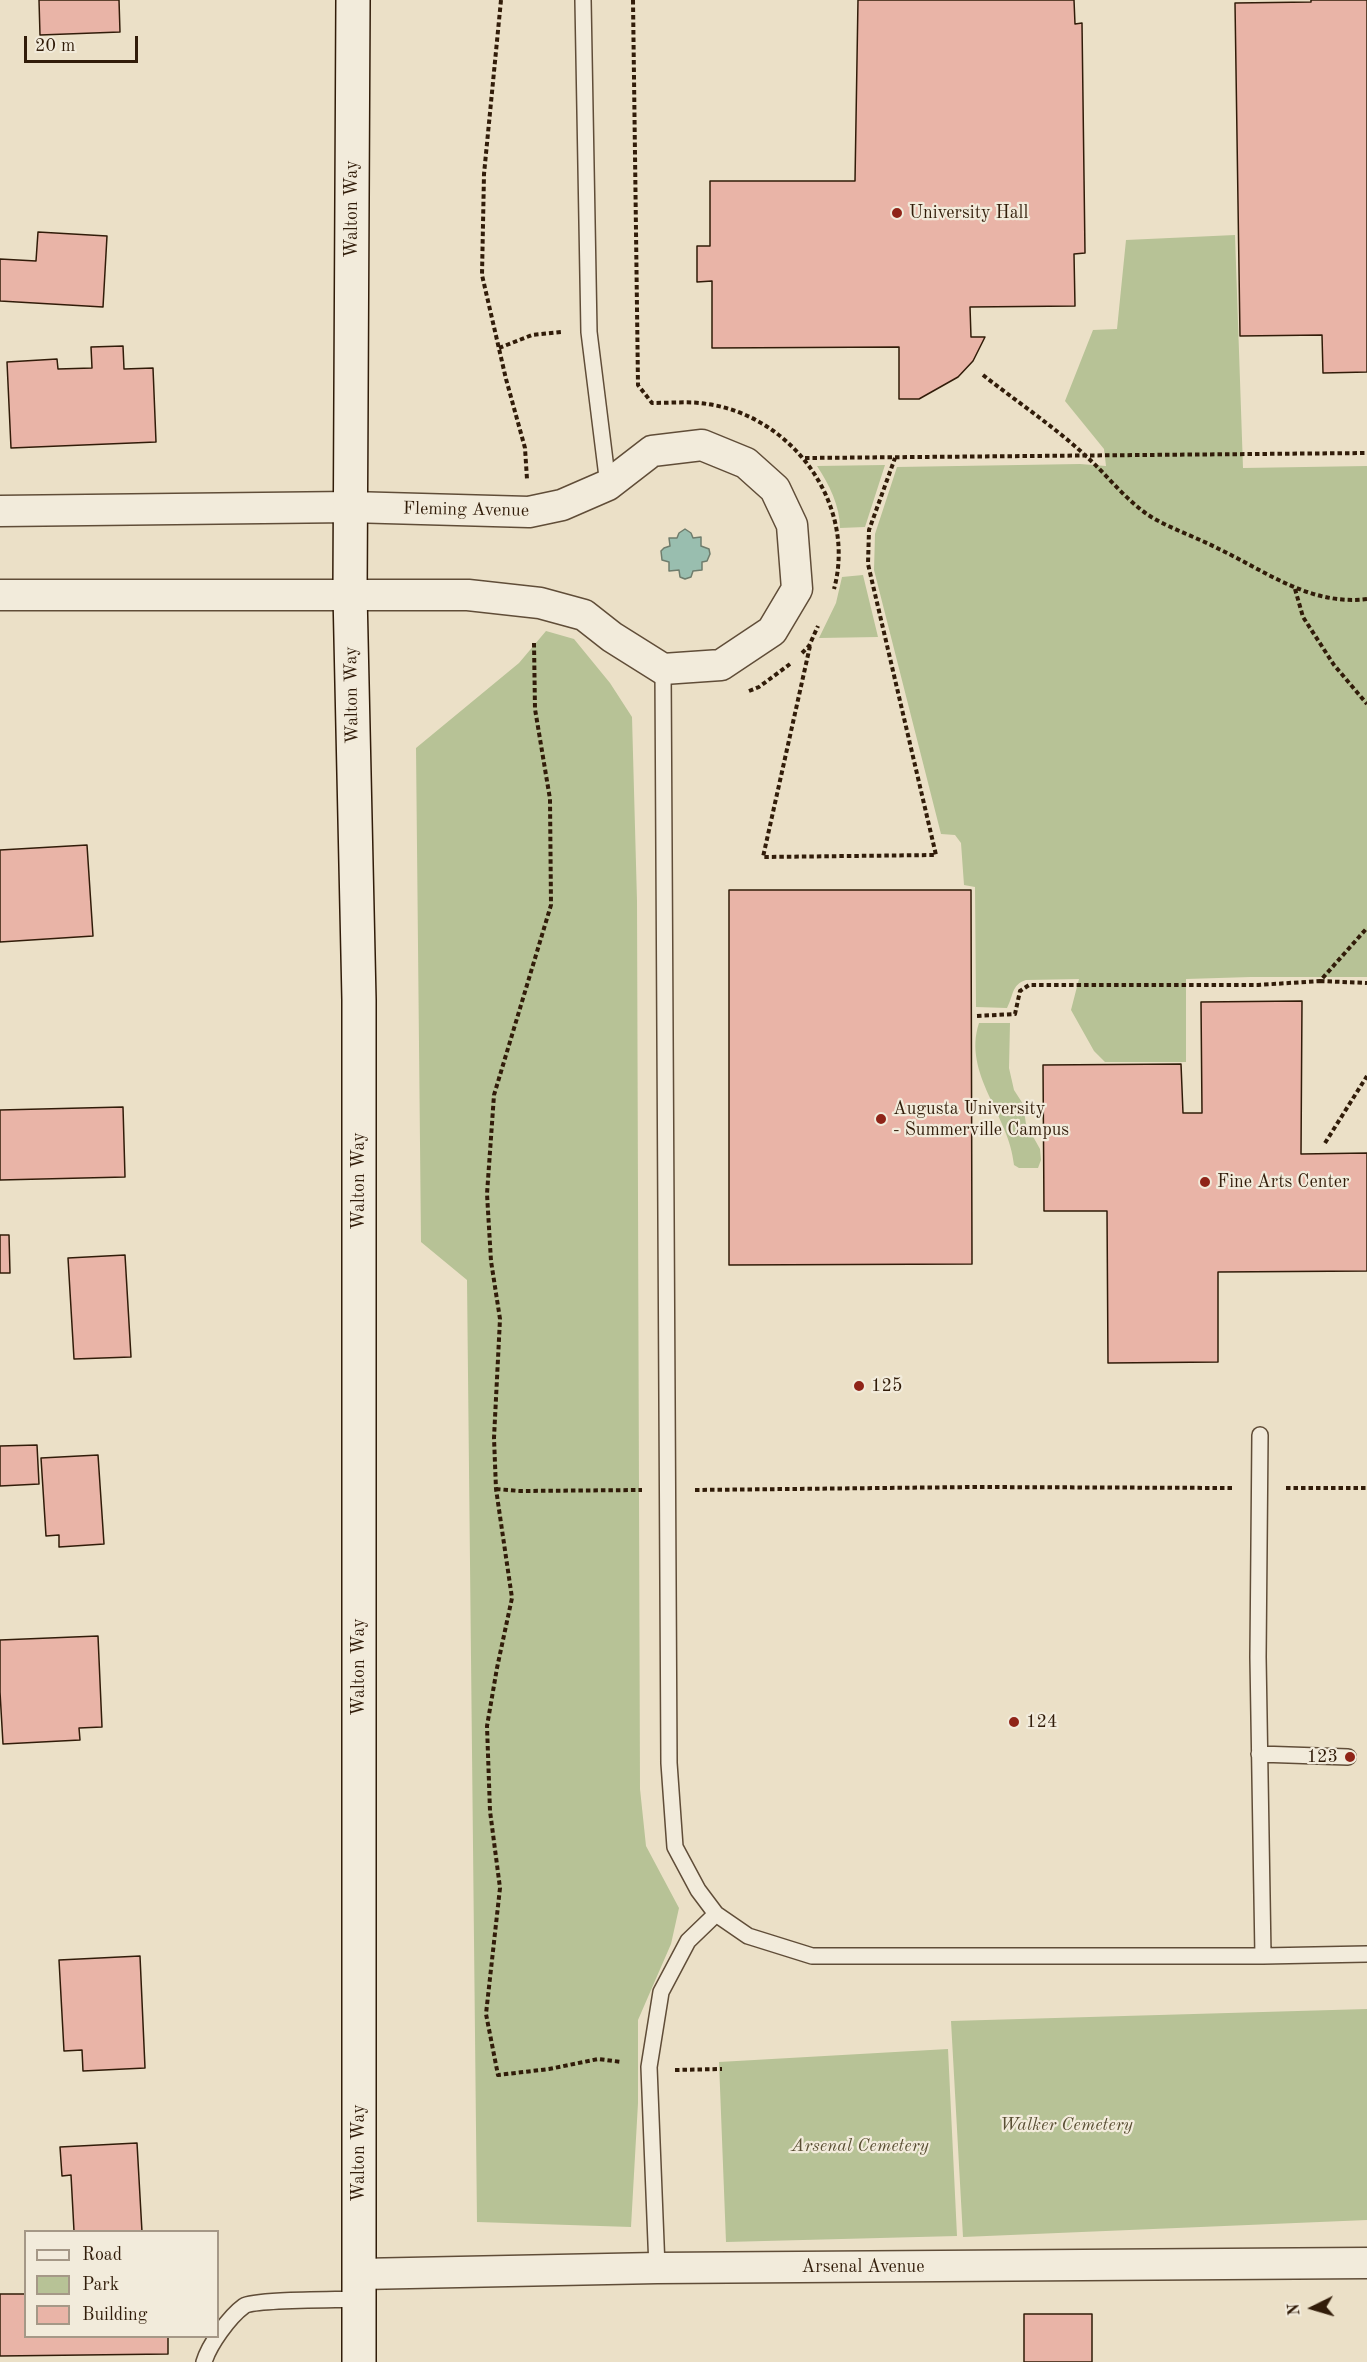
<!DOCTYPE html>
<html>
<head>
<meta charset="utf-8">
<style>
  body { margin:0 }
  #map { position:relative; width:1367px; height:2362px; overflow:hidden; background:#ebe0c7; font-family:"Old Standard TT",serif }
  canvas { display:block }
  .legend { position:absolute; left:24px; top:2230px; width:195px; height:108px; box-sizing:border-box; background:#f2ebdb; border:2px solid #a59887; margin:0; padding:8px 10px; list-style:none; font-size:18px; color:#311c09 }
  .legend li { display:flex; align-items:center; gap:12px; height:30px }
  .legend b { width:30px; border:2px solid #a59887 }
  .north { position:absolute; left:1283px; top:2278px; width:60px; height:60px; -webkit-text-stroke:4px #f2ebdb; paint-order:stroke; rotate:265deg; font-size:16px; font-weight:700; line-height:24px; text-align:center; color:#311c09 }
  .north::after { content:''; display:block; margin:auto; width:21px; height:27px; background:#311c09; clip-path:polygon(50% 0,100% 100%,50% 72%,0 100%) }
  .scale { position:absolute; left:24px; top:36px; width:114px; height:27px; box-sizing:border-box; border:3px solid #311c09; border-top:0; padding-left:8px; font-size:18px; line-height:21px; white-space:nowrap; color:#311c09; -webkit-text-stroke:4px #f2ebdb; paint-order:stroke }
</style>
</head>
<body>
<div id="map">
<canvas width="1367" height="2362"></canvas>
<ul class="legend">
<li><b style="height:8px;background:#f2ebdb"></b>Road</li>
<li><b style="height:16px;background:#b7c296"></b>Park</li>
<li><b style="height:16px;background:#e9b4a7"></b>Building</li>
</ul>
<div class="north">N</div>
<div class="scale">20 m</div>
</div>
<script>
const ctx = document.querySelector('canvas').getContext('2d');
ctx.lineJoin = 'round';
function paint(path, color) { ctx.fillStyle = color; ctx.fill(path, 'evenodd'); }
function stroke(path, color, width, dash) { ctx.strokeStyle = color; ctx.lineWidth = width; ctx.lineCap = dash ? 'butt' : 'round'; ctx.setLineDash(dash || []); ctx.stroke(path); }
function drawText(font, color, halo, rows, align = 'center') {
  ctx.font = font + ' "Old Standard TT",serif'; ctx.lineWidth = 4.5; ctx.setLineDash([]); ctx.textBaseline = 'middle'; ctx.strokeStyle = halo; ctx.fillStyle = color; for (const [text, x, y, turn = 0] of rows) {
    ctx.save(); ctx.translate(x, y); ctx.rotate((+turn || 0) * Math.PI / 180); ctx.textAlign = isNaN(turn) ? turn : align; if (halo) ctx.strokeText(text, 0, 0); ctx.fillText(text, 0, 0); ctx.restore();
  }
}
const green = new Path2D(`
  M1235,235L1243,468L1367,466V977H1251L1186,979V1062H1105L1094,1051L1071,1010L1079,979L1026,980C1011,985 1014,995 1007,1008L976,1007L975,887L964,885L961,843L955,835L941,834L874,570L875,534L897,467L1080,464L1106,466L1104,449L1065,401L1093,330L1117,329L1126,240Z
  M885,465L865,527L840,528C840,506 829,484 817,466Z
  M863,575L878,637L819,638L836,603L842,577Z
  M546,631L574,639L610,683L632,717L637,901L640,1789L646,1846L679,1908L671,1944L638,2020V2103L631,2227L477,2222L467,1280L421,1242L416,748L519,663Z
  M979,1023H1010L1009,1068L1014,1090L1023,1104L1026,1124L1040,1149L1041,1160L1038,1168H1019L1014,1165C1010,1116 962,1074 979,1023Z
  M1367,2009V2220L963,2237L951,2021Z
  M948,2049L957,2236L726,2242L719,2062Z`);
const water = new Path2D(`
  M685,529L691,533L693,538L701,537V546L709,549L710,554L707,561L702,562V570L693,571L691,577L685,579L680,577L679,570L669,571V562L662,560L661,551L664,548L670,546L669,538H677L679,533Z`);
const building = new Path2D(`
  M39,0H119L120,32L40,35Z
  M858,0H1074L1075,24L1082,23L1085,253L1074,254L1075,306L970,307L971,337H985L973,361L958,377L919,399H899V347L712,348V281L697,282V246H710V181H855Z
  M1311,0H1367V372L1323,373L1322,335L1240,336L1235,3L1311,2Z
  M38,232L107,236L103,307L0,301V259L36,261Z
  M123,346L124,369L153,368L156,442L11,448L7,362L57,359L58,369L92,368L91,347Z
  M87,845L93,936L0,942V850Z
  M729,890H971L972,1264L729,1265Z
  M1302,1001L1301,1154L1367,1153V1271L1218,1272V1362L1108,1363L1107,1211H1044L1043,1065L1181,1064L1183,1113H1202L1201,1002Z
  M123,1107L125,1177L0,1180V1110Z
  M0,1235H9L10,1273H0Z
  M125,1255L131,1357L74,1359L68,1258Z
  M37,1445L39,1484L0,1486V1446Z
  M98,1455L104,1544L59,1547V1535L46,1536L41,1458Z
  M98,1636L102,1727L79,1728L80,1740L3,1744L0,1692V1640Z
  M140,1956L145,2068L83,2071L82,2050L64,2051L59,1960Z
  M137,2143L142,2232L74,2231L71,2175L62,2176L60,2147Z
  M0,2294H26V2336H168V2354L0,2356Z
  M1024,2314H1092V2362H1024Z`);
const path = new Path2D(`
  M501,0L484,174L482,275L506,379L525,448L527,479
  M633,0L638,385L652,403C670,403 690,401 707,404C793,416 857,505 834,589
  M499,348L532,335L561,332
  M983,375C1017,402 1055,427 1087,457C1109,477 1127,502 1153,518C1174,530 1198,538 1219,549C1267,572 1311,606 1367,599
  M805,458L1367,453
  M1295,589L1303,617L1334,665L1367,704
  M534,643L535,709L550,799L551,905L494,1095L487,1194L491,1261L500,1319L494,1438L496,1489L512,1598L497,1668L487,1726L490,1811L500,1888L486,2014L498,2075L549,2069L598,2059L622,2062
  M810,646L763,857L936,855L868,564L869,530L895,458
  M802,653L809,646L818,626
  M749,691L759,687L790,664
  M1320,981L1367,983
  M977,1016L1015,1014L1020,991L1029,985H1258L1320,981L1367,928
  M1325,1143L1367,1076
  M1286,1488H1367
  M496,1489L520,1491L642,1490
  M695,1490L975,1487L1233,1488
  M675,2070L722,2069`);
const service = new Path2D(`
  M583,0L589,332L608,485
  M663,669L669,1763L675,1847L698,1890L716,1914L748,1936L812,1956H1263L1367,1954
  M1260,1435L1258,1657L1263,1956
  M1259,1754L1348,1757
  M657,2268L649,2067L661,1992L688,1941L716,1914
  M204,2362C209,2345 229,2317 244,2306C255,2299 341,2300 359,2299`);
const minor = new Path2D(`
  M0,511L350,507L529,512L562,505L608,485L652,451L702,445L746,463L775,489L792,525L797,589L772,631L721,665L663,669L612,637L584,615L540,603L468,595H0
  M360,2274L657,2268L1367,2263`);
const secondary = new Path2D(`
  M353,0L350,593L359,1000V2362`);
const markers = [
  [897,213,6,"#8f2418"],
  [881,1119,6,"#8f2418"],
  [1205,1182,6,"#8f2418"],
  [859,1386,6,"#8f2418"],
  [1014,1722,6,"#8f2418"],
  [1350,1757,6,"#8f2418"]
];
const streetNames = [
  ["Walton Way",352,209,-90],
  ["Fleming Avenue",466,510,1],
  ["Walton Way",352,695,-91],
  ["Walton Way",359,1181,-90],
  ["Walton Way",359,1667,-90],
  ["Walton Way",359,2153,-90],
  ["Arsenal Avenue",863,2267]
];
const poiNames = [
  ["University Hall",909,213],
  ["Augusta University",893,1109],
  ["- Summerville Campus",893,1130],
  ["Fine Arts Center",1217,1182],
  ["125",871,1386],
  ["124",1026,1722],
  ["123",1338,1757,"right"]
];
const parkNames = [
  ["Walker Cemetery",1066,2125],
  ["Arsenal Cemetery",860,2146]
];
paint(green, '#b7c296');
paint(water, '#99beaf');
stroke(water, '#6f7d6d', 1.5);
paint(building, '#e9b4a7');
stroke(building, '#311c09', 1.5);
stroke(service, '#604d38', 18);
stroke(minor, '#604d38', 33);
stroke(secondary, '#311c09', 36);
stroke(path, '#311c09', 4, [4.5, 3]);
stroke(service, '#f2ebdb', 15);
stroke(minor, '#f2ebdb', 30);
stroke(secondary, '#f2ebdb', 33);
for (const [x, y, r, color] of markers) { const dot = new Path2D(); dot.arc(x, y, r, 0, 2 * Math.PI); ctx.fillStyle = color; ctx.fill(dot); stroke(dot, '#f2ebdb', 2); }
drawText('18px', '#311c09', '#f2ebdb', streetNames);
drawText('18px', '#311c09', '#f2ebdb', poiNames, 'left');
drawText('italic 18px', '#594e33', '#f2ebdb', parkNames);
</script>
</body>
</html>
